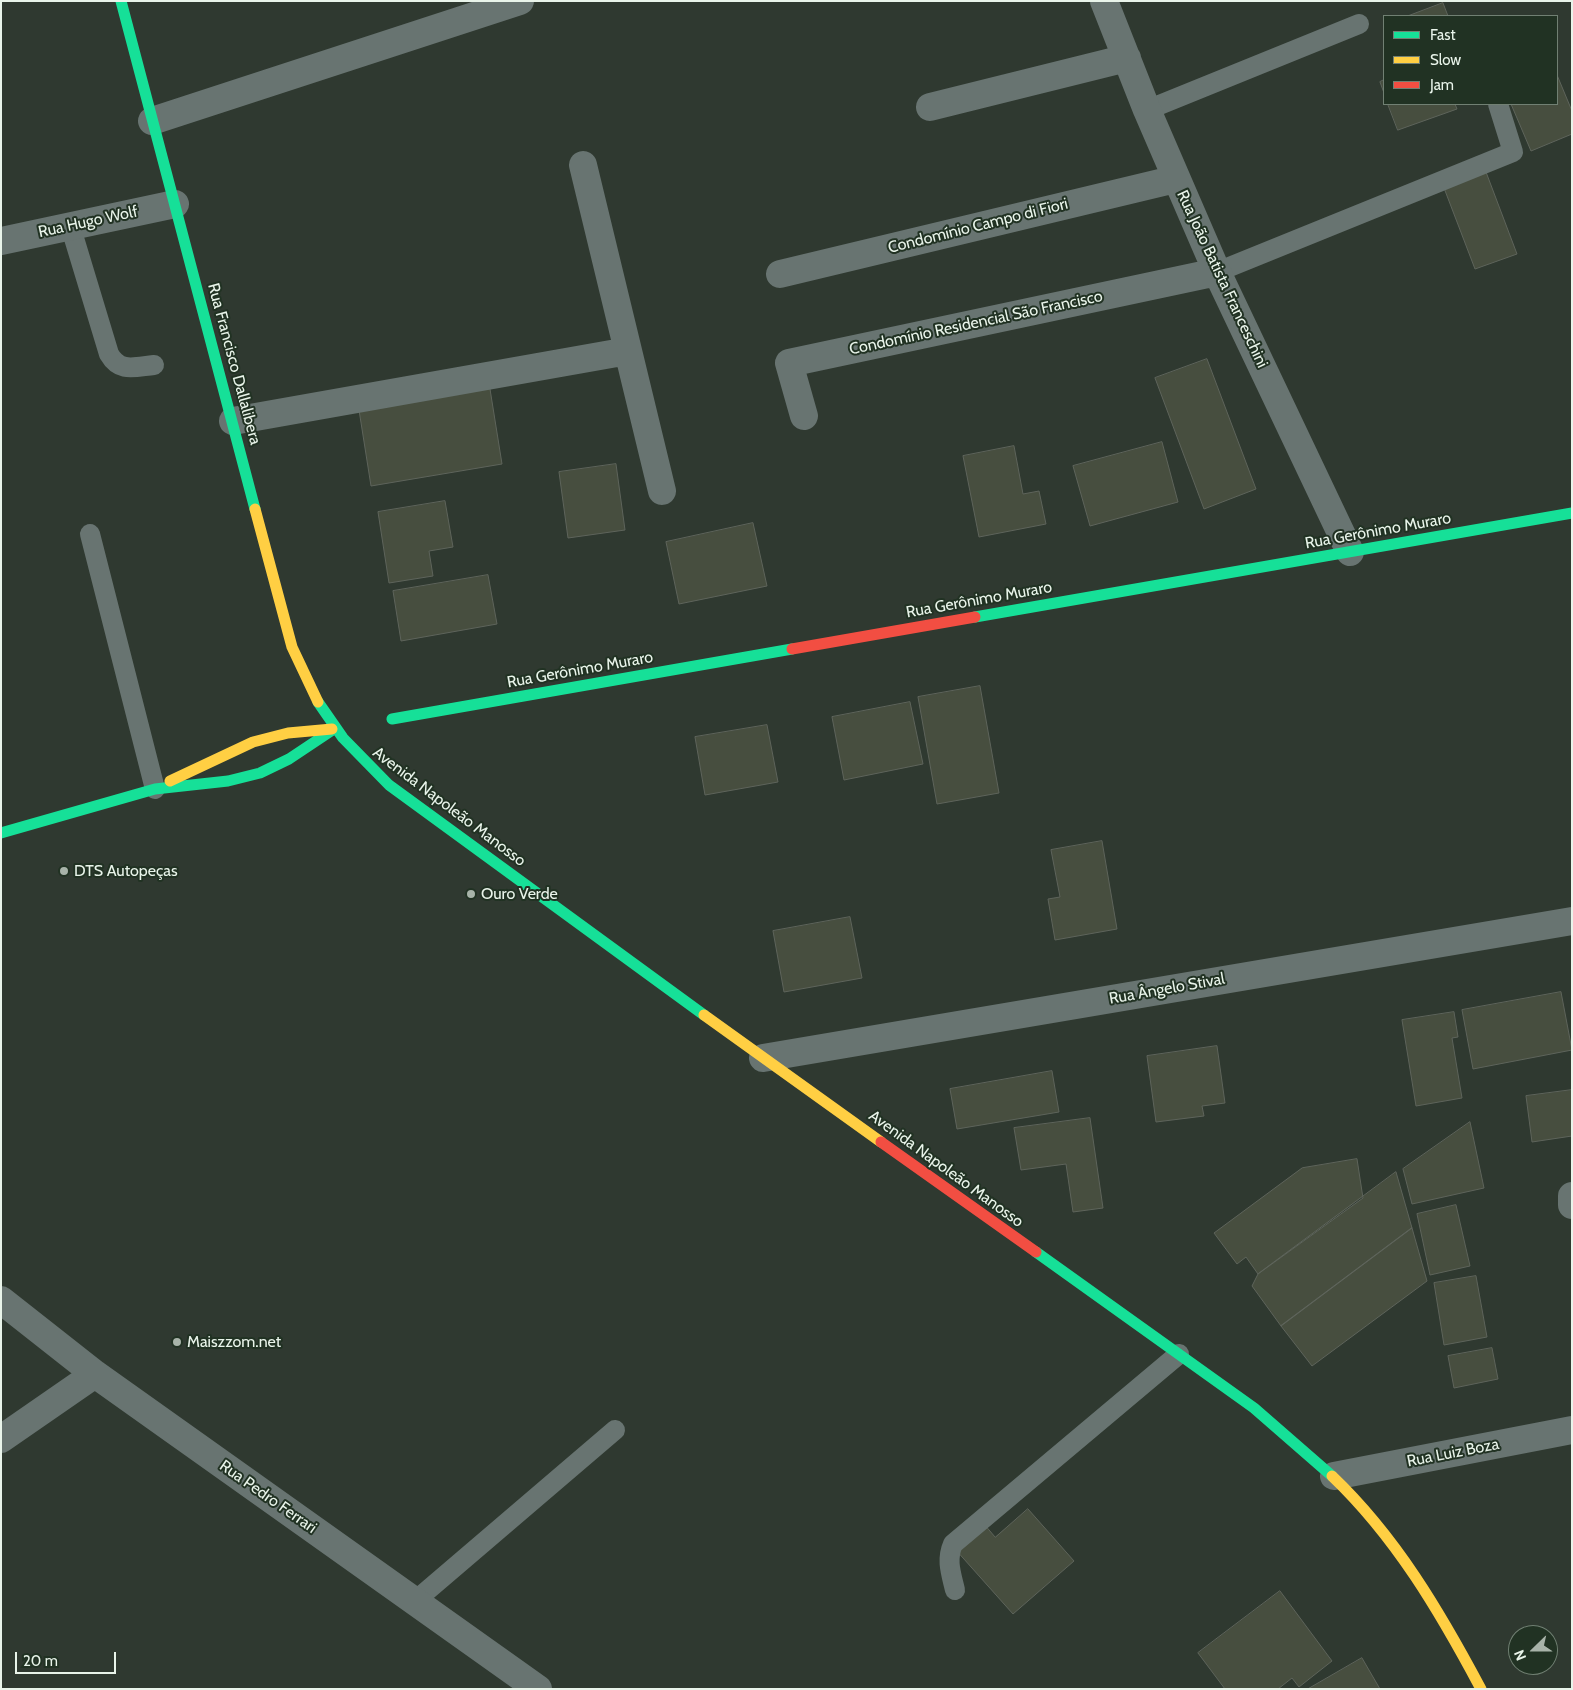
<!DOCTYPE html>
<html>
<head>
<meta charset="utf-8">
<style>
  body { margin:0 }
  #map { position:relative; width:1573px; height:1690px; overflow:hidden; background:#2f3930; font-family:Cabin,sans-serif }
  canvas { display:block }
  .frame { position:absolute; inset:0; border:2px solid #e9f4ea; pointer-events:none }
  .legend { position:absolute; left:1383px; top:15px; width:175px; height:90px; box-sizing:border-box; background:#213223; border:1px solid #718073; margin:0; padding:6px 9px; list-style:none; font-size:15px; color:#e9f4ea }
  .legend li { display:flex; align-items:center; gap:10px; height:25px }
  .legend b { width:25px; border:1px solid #718073 }
  .north { position:absolute; left:1508px; top:1625px; width:50px; height:50px; box-sizing:border-box; background:#213223; border:1px solid #718073; border-radius:50%; rotate:248deg; font-size:14px; font-weight:700; line-height:20px; text-align:center; color:#e9f4ea }
  .north::after { content:''; display:block; margin:auto; width:18px; height:22px; background:#a8b3a9; clip-path:polygon(50% 0,100% 100%,50% 72%,0 100%) }
  .scale { position:absolute; left:15px; top:1652px; width:101px; height:22px; box-sizing:border-box; border:2px solid #e9f4ea; border-top:0; padding-left:6px; font-size:15px; line-height:18px; white-space:nowrap; color:#e9f4ea; -webkit-text-stroke:4px #213223; paint-order:stroke }
</style>
</head>
<body>
<div id="map">
<canvas width="1573" height="1690"></canvas>
<div class="frame"></div>
<ul class="legend">
<li><b style="height:6px;background:#16e098"></b>Fast</li>
<li><b style="height:6px;background:#ffcf43"></b>Slow</li>
<li><b style="height:6px;background:#f24e42"></b>Jam</li>
</ul>
<div class="north">N</div>
<div class="scale">20 m</div>
</div>
<script>
const ctx = document.querySelector('canvas').getContext('2d');
ctx.lineJoin = 'round';
function paint(path, color) { ctx.fillStyle = color; ctx.fill(path, 'evenodd'); }
function stroke(path, color, width, dash) { ctx.strokeStyle = color; ctx.lineWidth = width; ctx.lineCap = dash ? 'butt' : 'round'; ctx.setLineDash(dash || []); ctx.stroke(path); }
function drawText(font, color, halo, rows, align = 'center') {
  ctx.font = font + ' Cabin,sans-serif'; ctx.lineWidth = 4; ctx.setLineDash([]); ctx.textBaseline = 'middle'; ctx.strokeStyle = halo; ctx.fillStyle = color; for (const [text, x, y, turn = 0] of rows) {
    ctx.save(); ctx.translate(x, y); ctx.rotate((+turn || 0) * Math.PI / 180); ctx.textAlign = isNaN(turn) ? turn : align; if (halo) ctx.strokeText(text, 0, 0); ctx.fillText(text, 0, 0); ctx.restore();
  }
}
const building = new Path2D(`
  M1443,3L1448,16H1408Z
  M1557,75L1572,111V134L1531,151L1511,104H1557Z
  M1384,80V93L1380,82Z
  M1388,104H1455L1457,109L1398,130Z
  M1486,172L1517,254L1475,269L1444,188Z
  M1207,359L1256,489L1204,509L1155,378Z
  M490,389L502,464L371,486L359,410Z
  M1162,442L1178,502L1090,526L1073,466Z
  M1014,446L1023,494L1039,491L1046,524L979,537L963,456Z
  M616,464L625,530L568,538L559,472Z
  M445,501L453,547L429,551L433,576L389,583L378,512Z
  M753,523L767,586L679,604L666,542Z
  M488,575L497,624L401,641L393,591Z
  M980,686L999,793L937,804L918,697Z
  M910,702L923,764L844,780L832,717Z
  M767,725L778,782L705,795L695,737Z
  M1102,841L1117,929L1055,940L1048,899L1060,897L1051,850Z
  M850,917L862,978L784,992L773,931Z
  M1561,992L1572,1050L1473,1069L1462,1010Z
  M1454,1012L1458,1037L1452,1038L1462,1098L1416,1106L1402,1020Z
  M1217,1046L1225,1103L1202,1106L1204,1116L1156,1122L1147,1056Z
  M1052,1071L1059,1112L957,1129L950,1089Z
  M1572,1090V1136L1532,1142L1526,1096Z
  M1090,1118L1103,1208L1073,1212L1066,1164L1021,1170L1014,1128Z
  M1470,1122L1484,1188L1412,1204L1403,1169Z
  M1357,1159L1363,1198L1258,1274L1246,1257L1237,1264L1214,1233L1302,1168Z
  M1396,1172L1412,1228L1281,1326L1252,1286L1258,1274Z
  M1456,1205L1470,1266L1430,1275L1417,1214Z
  M1412,1228L1427,1281L1312,1366L1281,1326Z
  M1476,1276L1487,1337L1444,1345L1434,1283Z
  M1492,1348L1498,1379L1454,1388L1448,1356Z
  M1028,1509L1074,1561L1013,1614L955,1549L984,1524L995,1537Z
  M1280,1591L1332,1661L1299,1687L1292,1678L1278,1689H1225L1198,1653Z
  M1362,1658L1380,1689H1308Z`);
const lane = new Path2D(`
  M1147,110L1359,24
  M70,225L109,354C120,373 134,367 154,365
  M1217,272L1513,152L1498,104
  M90,534L155,789
  M955,1590C951,1573 946,1560 953,1544L1179,1354
  M415,1601L615,1430`);
const street = new Path2D(`
  M1104,1L1147,110L1217,272L1350,552
  M930,107L1127,58
  M152,121L520,1
  M583,165L662,491
  M1,241L175,204
  M780,274L1176,179
  M804,416L789,363L1217,272
  M233,421L628,351
  M763,1058L1572,921
  M1572,1196V1205
  M1,1300L95,1374L538,1689
  M1,1439L95,1374
  M1334,1476L1572,1430`);
const fast = new Path2D(`
  M121,1L255,509
  M975,617L1572,513
  M318,702L343,738L389,785L704,1015
  M392,719L792,649
  M1,833L155,789L228,781L260,773L289,759L334,729
  M1036,1252L1254,1408L1332,1476`);
const slow = new Path2D(`
  M255,509L292,647L318,702
  M170,781L253,742L288,733L332,729
  M704,1015L881,1142
  M1332,1476C1396,1537 1440,1612 1481,1689`);
const jam = new Path2D(`
  M792,649L975,617
  M881,1142L1036,1252`);
const markers = [
  [64,871,5,"#a8b3a9"],
  [471,894,5,"#a8b3a9"],
  [177,1342,5,"#a8b3a9"]
];
const streetNames = [
  ["Rua Hugo Wolf",88,222,-12],
  ["Condomínio Campo di Fiori",978,226,-14],
  ["Rua João Batista Franceschini",1222,279,65],
  ["Condomínio Residencial São Francisco",976,323,-12],
  ["Rua Francisco Dallalibera",234,364,75],
  ["Rua Gerônimo Muraro",1378,531,-10],
  ["Rua Gerônimo Muraro",979,600,-10],
  ["Rua Gerônimo Muraro",580,670,-10],
  ["Avenida Napoleão Manosso",449,807,37],
  ["Rua Ângelo Stival",1167,989,-10],
  ["Avenida Napoleão Manosso",946,1169,36],
  ["Rua Luiz Boza",1453,1453,-11],
  ["Rua Pedro Ferrari",268,1497,35]
];
const poiNames = [
  ["DTS Autopeças",74,871],
  ["Ouro Verde",481,894],
  ["Maiszzom.net",187,1342]
];
paint(building, '#474e3f');
stroke(building, '#5e645b', 1);
stroke(lane, '#687471', 20);
stroke(street, '#687471', 28);
stroke(fast, '#16e098', 11);
stroke(slow, '#ffcf43', 11);
stroke(jam, '#f24e42', 11);
for (const [x, y, r, color] of markers) { const dot = new Path2D(); dot.arc(x, y, r, 0, 2 * Math.PI); ctx.fillStyle = color; ctx.fill(dot); stroke(dot, '#213223', 2); }
drawText('16px', '#e9f4ea', '#213223', streetNames);
drawText('16px', '#e9f4ea', '#213223', poiNames, 'left');
</script>
</body>
</html>
